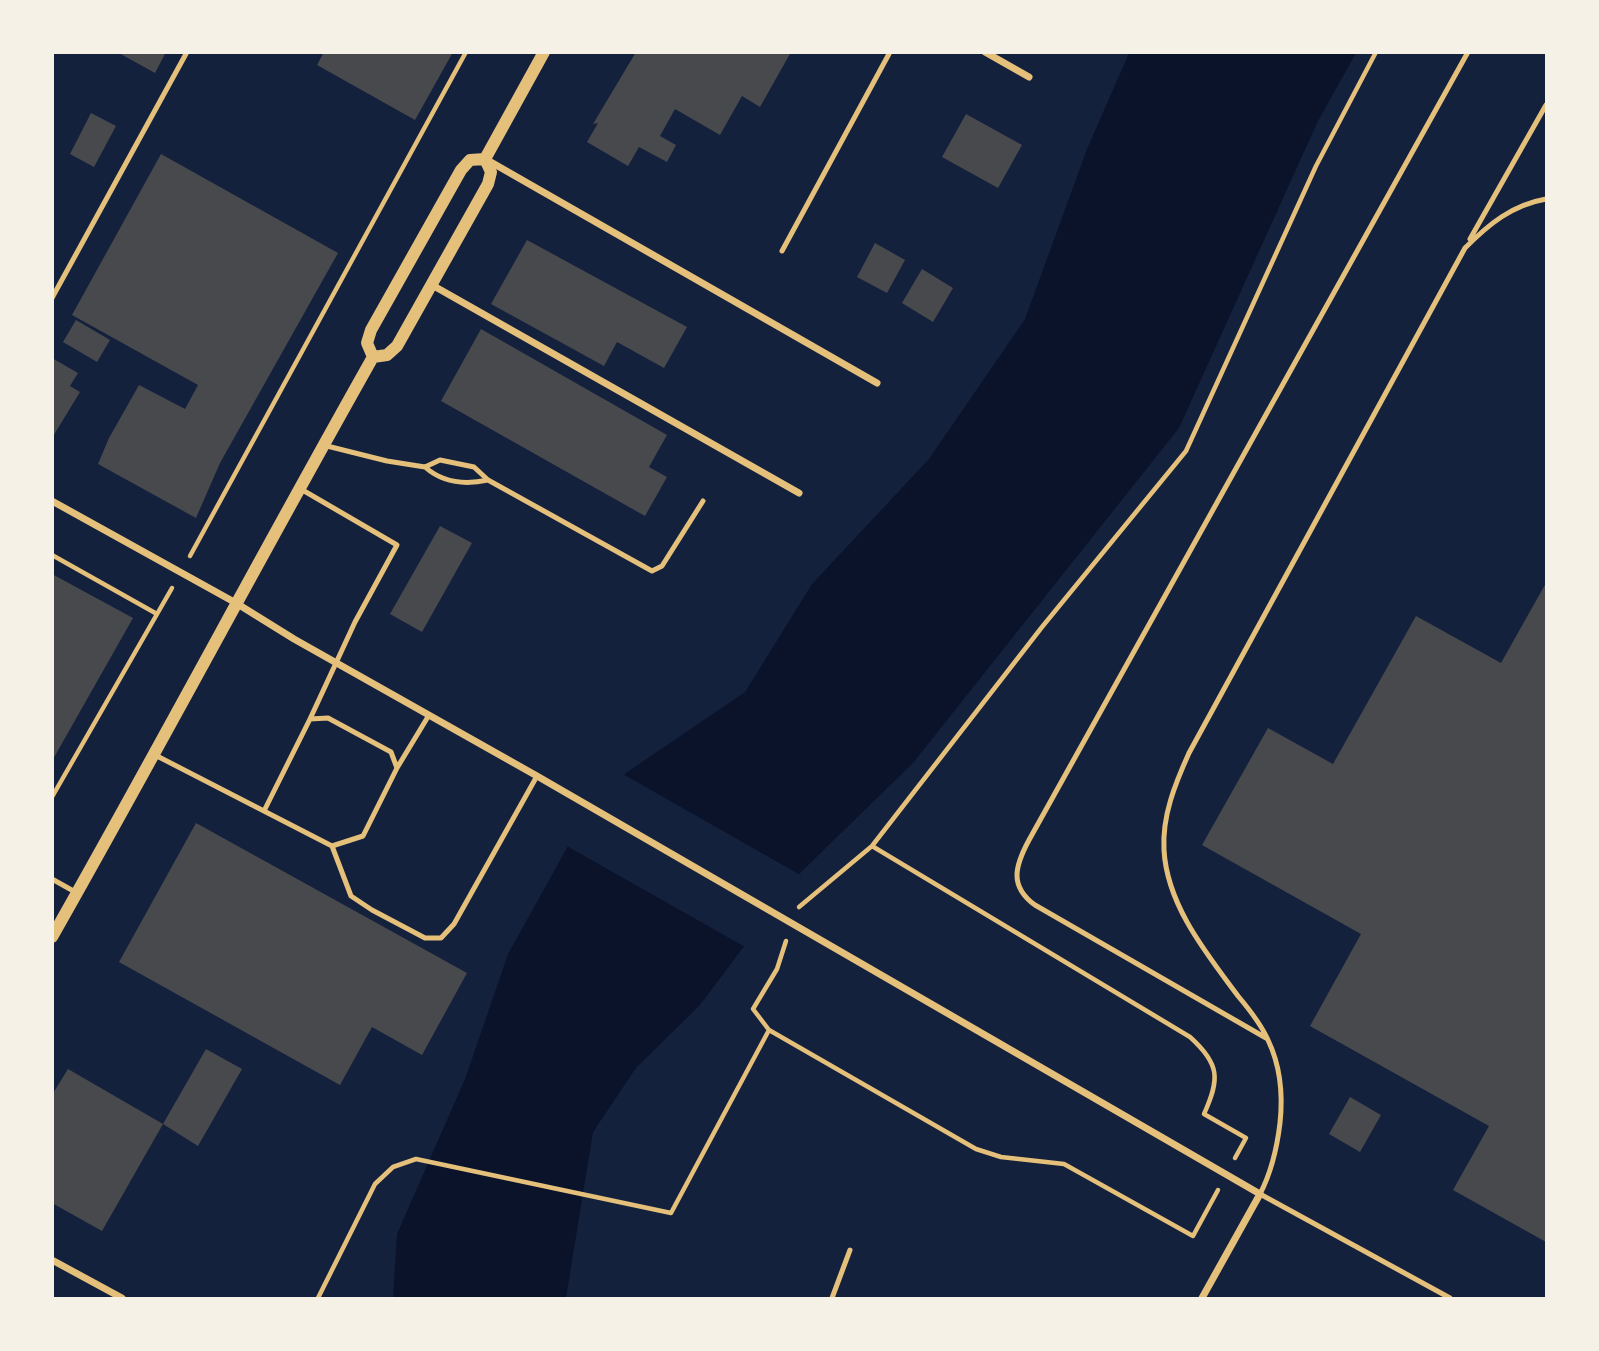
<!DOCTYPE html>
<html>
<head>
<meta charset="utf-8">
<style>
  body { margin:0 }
  #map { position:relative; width:1599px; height:1351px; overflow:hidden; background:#14213d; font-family:"Source Sans 3",sans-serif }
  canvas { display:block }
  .frame { position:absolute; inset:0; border:54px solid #f6f1e7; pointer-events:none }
</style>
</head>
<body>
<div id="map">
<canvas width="1599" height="1351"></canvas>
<div class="frame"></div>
</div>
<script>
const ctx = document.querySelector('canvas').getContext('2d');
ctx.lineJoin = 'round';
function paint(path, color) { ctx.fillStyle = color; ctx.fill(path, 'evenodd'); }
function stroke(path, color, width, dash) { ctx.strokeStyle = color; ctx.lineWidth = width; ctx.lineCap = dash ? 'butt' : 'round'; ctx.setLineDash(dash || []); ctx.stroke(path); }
const water = new Path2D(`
  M1129,53H1356L1318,121L1179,428L913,763L796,877L700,1005L636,1068L593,1132L566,1298H393L397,1234L465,1079L508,954L598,792L745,692L812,584L929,459L1025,319L1087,149Z`);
const pier = new Path2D(`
  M621,773L802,876L747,948L565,845L596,790Z`);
const building = new Path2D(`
  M117,52H166L155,73Z
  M324,52H453L415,120L317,65Z
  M636,52H791L760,107L742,96L720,135L675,109L660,136L676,145L667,162L639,147L628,166L587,142L598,123L593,124Z
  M91,113L116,126L94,167L70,154Z
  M966,114L1022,145L998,188L942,157Z
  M161,154L338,253L220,463L196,518L98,464L109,438L139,385L185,409L198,385L72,315Z
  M527,240L687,327L664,368L617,342L604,366L491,304Z
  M875,243L905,260L887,293L857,277Z
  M922,269L953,288L933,322L902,303Z
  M76,320L110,340L97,362L63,342Z
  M481,329L667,435L649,467L667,477L645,516L441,401Z
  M52,358L78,373L70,386L80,392L52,438Z
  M440,526L472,543L422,632L390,614Z
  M52,574L133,618L52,761Z
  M1546,583V1242L1453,1190L1489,1126L1310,1026L1361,934L1202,845L1268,728L1333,764L1416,616L1501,663Z
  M196,823L467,973L422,1055L372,1027L340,1085L119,962Z
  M206,1049L242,1069L198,1146L163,1124Z
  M68,1069L163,1124L102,1231L52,1203V1095Z
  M1350,1097L1381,1115L1360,1152L1329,1134Z`);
const path = new Path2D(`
  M52,555L157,614
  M190,556L466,52
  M52,797L172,588
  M872,846L1190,1037C1220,1064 1220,1079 1204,1114L1246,1138L1235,1158
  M799,907L872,846L1042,627L1186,451L1316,166L1376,52
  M769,1030L976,1149L1001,1157L1064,1164L1193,1236L1218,1190
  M318,1298L375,1184L393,1167L416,1159L671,1213L769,1030L753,1009L777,969L786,941`);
const service = new Path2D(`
  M1470,239L1546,105
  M782,251L890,52
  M52,298L187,52
  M323,445L387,461L425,467L440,460L474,467L488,480C465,485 443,483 425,467
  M488,480L652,571L662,566L703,501
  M299,488L397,545L355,622L310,719
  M155,755L332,846L363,836L397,768L391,752L328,718L310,719L264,811
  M397,768L429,715
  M332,846L351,896L372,910L425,938H441L454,924L537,776
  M52,879L77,893
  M1266,1038L1035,905C1009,886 1015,866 1029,840L1468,52
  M832,1298L850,1250
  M1450,1298L1260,1194C1272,1171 1277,1148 1280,1123C1283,1095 1280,1065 1268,1040C1261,1024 1249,1009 1238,996C1206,953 1167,905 1164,850C1162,816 1175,784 1189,753L1465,248C1489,224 1512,205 1546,199`);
const minor = new Path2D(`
  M985,52L1029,77
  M489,161L877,383
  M432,285L799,493
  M52,501L236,603L294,639L537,776L1260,1194L1202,1298
  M52,1260L122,1298`);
const tertiary = new Path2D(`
  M485,159L491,172L488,184L397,346L387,355L373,357L367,343L371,330L461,170L470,160Z
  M485,159L544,52
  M52,937C161,745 264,550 373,357`);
paint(water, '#0b132b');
paint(pier, '#14213d');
paint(building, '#48494c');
stroke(path, '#e5c07b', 4.5);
stroke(service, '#e5c07b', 5);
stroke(minor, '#e5c07b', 7);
stroke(tertiary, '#e5c07b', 12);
</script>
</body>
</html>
